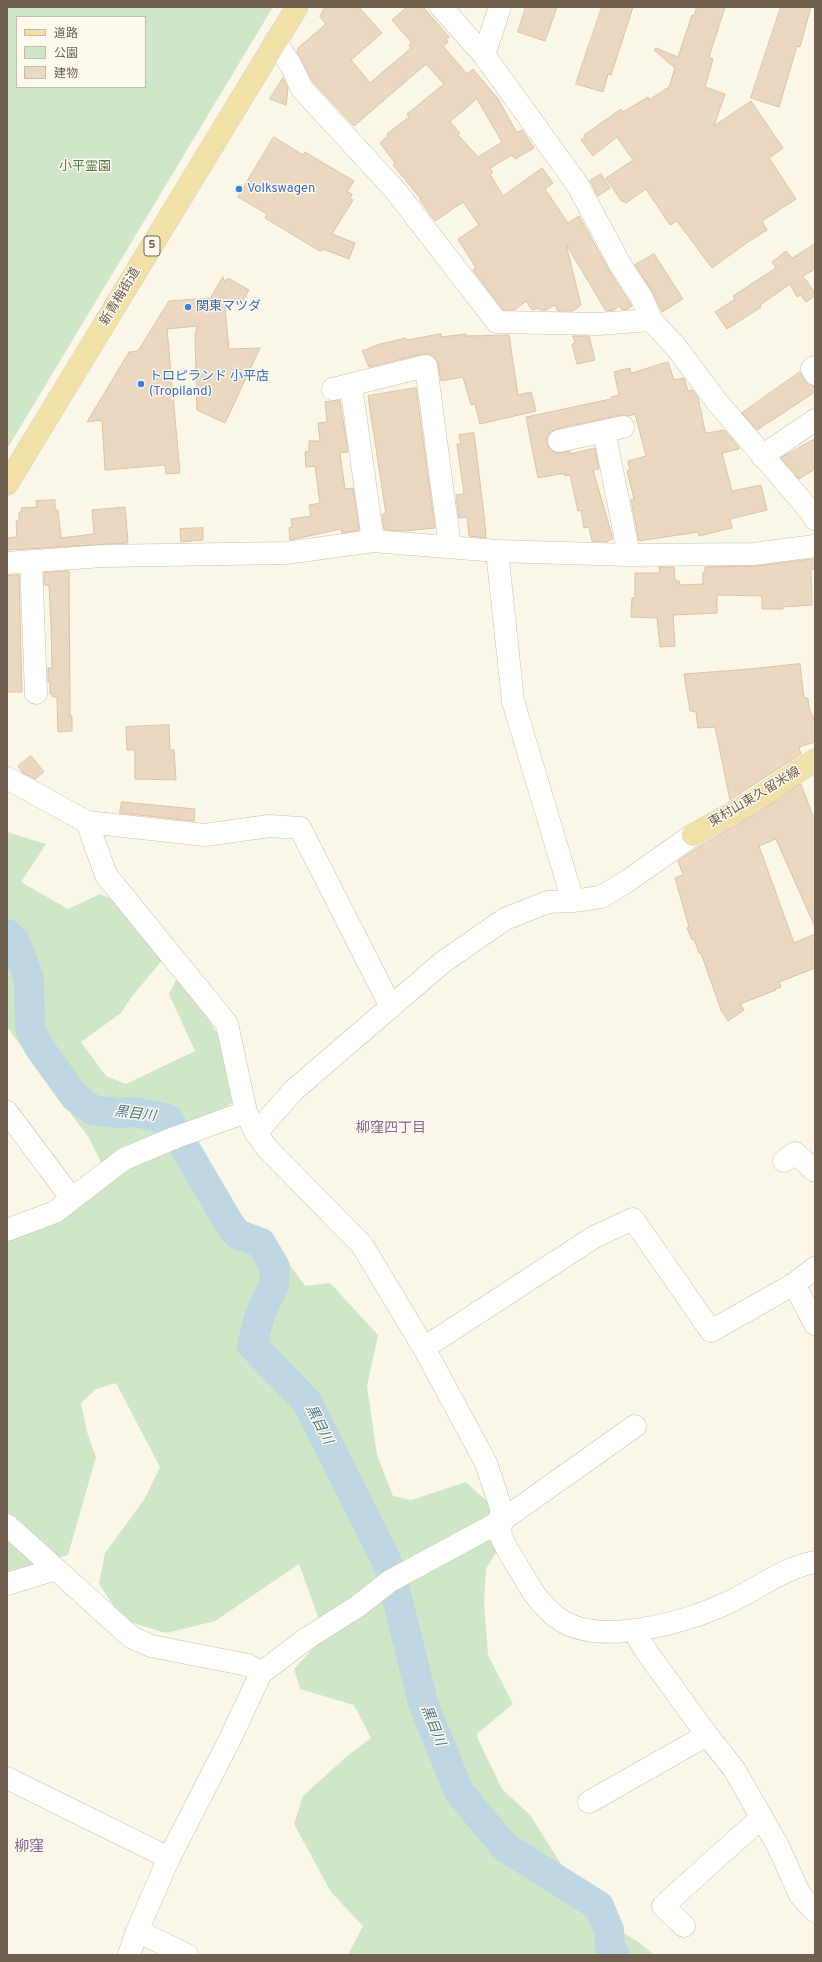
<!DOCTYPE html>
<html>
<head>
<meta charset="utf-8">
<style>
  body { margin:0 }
  #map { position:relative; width:822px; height:1962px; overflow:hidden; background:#faf6e8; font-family:Overpass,"Noto Sans JP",sans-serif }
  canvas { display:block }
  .frame { position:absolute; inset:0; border:8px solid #71604f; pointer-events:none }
  .legend { position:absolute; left:16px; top:16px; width:130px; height:72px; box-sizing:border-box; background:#fdf9ee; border:1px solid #c5bcae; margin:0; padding:5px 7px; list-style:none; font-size:12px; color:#71604f }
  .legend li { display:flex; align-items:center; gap:8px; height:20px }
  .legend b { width:20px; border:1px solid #c5bcae }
</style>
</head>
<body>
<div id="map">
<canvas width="822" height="1962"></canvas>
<div class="frame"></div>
<ul class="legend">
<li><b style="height:5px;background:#f1e1a8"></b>道路</li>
<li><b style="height:11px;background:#d0e6c8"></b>公園</li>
<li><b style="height:11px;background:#ead8c1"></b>建物</li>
</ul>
</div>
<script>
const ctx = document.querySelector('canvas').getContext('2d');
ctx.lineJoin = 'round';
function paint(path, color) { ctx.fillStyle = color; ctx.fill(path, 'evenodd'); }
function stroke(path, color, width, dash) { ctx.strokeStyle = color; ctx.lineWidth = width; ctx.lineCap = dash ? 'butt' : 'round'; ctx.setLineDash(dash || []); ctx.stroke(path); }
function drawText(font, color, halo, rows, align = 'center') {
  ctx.font = font + ' Overpass,"Noto Sans JP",sans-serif'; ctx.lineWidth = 3; ctx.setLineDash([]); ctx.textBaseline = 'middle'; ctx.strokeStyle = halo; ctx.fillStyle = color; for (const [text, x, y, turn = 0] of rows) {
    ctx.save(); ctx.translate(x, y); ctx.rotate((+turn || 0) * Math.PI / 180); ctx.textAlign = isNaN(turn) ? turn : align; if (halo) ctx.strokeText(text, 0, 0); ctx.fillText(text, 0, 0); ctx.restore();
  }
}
const green = new Path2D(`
  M7,7H273L7,449ZM17,17H145V87H17Z
  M7,832L46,844L21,882L68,909L100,894L116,901L164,958L130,999L121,1013L81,1042L106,1076L126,1084L195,1051L169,994L178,976L195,998L222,1041L235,1102L191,1124L194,1140L241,1226L278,1248L305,1286L330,1283L378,1335L367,1386L377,1455L393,1496L411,1500L466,1482L491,1505L498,1549L486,1569L484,1602L488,1655L513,1704L478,1733L477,1737L502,1789L530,1815L592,1913L640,1943L654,1955H348L363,1926L331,1892L294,1824L303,1796L346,1757L371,1738L354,1705L300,1689L294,1669L325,1636L299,1564L215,1621L166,1633L123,1620L99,1584L105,1553L144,1500L160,1467L116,1383L96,1389L81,1403L87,1432L96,1457L68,1555L7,1573V1240L43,1229L110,1181L89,1138L7,1027Z`);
const river = new Path2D(`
  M7,934L15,941L29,979L30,1028L39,1047L75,1097L93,1110L117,1113L134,1112L168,1119L229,1223L237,1234L261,1243L275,1267L274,1285L260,1315L252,1345L307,1402L389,1566L423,1703L459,1792L505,1847L599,1906L609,1930L610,1951L615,1955`);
const building = new Path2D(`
  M325,7H359L382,33L351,60L370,83L411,48L409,45L412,43L392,20L407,7H423L449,37L446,39L448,42L443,46L467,74L473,69L498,99L517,133L522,130L534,148L515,159L512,155L490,168L493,172L490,174L503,196L542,168L553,183L545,189L568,223L579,216L610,272L632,306L628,309L622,310L620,306L614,310L606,311L566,244L581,305L573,311H558L555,305L546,310H540L539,308L532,310L526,301L515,310H503L473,270L476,268L458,239L479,225L463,202L435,221L420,200L421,199L393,165L395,163L380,143L388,136L387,134L409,117L407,114L444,84L426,64L354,126L313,82L297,52L298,48L326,24L320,17ZM477,99L502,142L478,157L458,135L460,133L450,122Z
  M526,7H557L545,41L518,32Z
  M602,7H633L611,75L608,74L603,92L576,84Z
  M697,7H725L709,57L713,59L705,87L725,94L714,126L751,101L783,148L769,158L796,199L762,221L767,230L748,242L712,268L677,221L670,225L646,189L626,203L624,201L622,202L606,178L633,160L617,137L593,156L581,140L585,137L584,135L621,109L623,112L648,97L649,100L669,87L675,68L654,50L656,48L678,57L692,15L694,16Z
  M781,7H811L800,47L797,46L779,107L751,98Z
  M283,78L288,89L286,105L270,99Z
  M274,137L303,155L305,152L354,181L347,192L352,194L350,198L353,200L332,234L355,243L349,259L323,249L322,251L318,250L265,218L267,214L238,197Z
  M601,174L610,188L598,196L590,181Z
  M815,244V269L803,276L815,293V296L806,302L801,295L797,297L790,284L760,305L761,307L727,329L715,312L735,299L733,296L776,268L772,262L786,251L792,258Z
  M654,254L683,299L662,312L652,291L635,265Z
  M223,277L225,282L228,278L249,290L240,306L224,297L229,349L260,348L225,423L197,410L195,336L197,326L167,329L180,473L166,474L165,465L105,470L102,420L87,422L129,352L138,351L169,301L210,298Z
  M441,334V337L466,334V336L509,335L518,395L531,392L536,411L480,424L475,404L471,405L463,377L441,381L438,364L435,358L430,354H423L369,367L362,351L380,344L406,338V340Z
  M573,336H589L595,360L577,364L572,344L575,343Z
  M668,362L674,380L684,378L688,391L692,390L698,397L705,431L707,433L724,430L738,446L739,449L722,453L732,491L761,485L767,510L730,519L732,528L699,536L698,532L639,541L631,500L634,499L627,471L630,470L628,461L646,456L635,414L628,416L620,415L556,429L550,432L547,438V444L550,449L556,453L570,451V454L595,448L599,469L593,470L613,539L608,540V542L592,541L589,527L584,528L581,510L578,511L570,475L565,476V474H560L538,478L526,417L611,399V397L619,395L614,372L630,368L631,373Z
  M800,372L805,381L814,386L815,392L757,430L742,413Z
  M416,388L435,528L404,531L388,530L384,529L382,514H386L368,396Z
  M340,401L348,452L340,453L345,489L353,488L359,530L342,533L341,529L290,540L289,528L292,527L291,519L311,516L309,505L320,503L315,466L306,467L305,452L309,451V441H320L318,423L327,422L325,402Z
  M474,433L484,515L486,538L469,536L467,517L459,518L456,495L464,494L457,444H461L459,435Z
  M815,439V469L799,479L781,458Z
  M55,500V510H58L61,538L94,534L92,510L125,507L128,543L8,550L7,538L17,537L16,521L19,520V512H22L21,508L37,507L36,501Z
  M203,528V540L181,542L180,529Z
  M815,559V569H811L812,605L783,607V609H762V596L717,595V613L673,615L675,646L660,647L657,618L631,617L632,598H635V573H660L659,567H674L675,581H679L680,585L703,584V572H705V567L756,566Z
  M69,571L70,716H72V731L58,732L57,697H52V694H50V682H48V668H52L51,626L49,585H44V573Z
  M7,575H19L22,692H7Z
  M800,664L804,698H808L809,708L815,722V742L799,747L801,754L730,800L715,727L698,728L696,712L690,711L684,674L750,669Z
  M169,725L170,750H174L176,780L135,779V750H127L126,727Z
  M31,756L44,772L35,779L23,773L18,766Z
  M801,784L815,821V927L776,839L759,846L794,943L815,934V968L779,982L781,987L775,989L776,990L740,1004L744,1010L728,1021L721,1010L701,953H699L694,939L692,940L687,928L689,927L675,878L683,875L678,861L700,846L759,812Z
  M122,802L195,809L194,821L120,813Z`);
const minor = new Path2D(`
  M441,7L484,55L577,184L621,266L642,298L651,320L676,347L717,402L811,512L815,519
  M275,42L291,65L302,89L395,190L497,322L598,324L651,320
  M484,55L500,7
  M815,367L812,369L815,374
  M351,385L373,541
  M333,389L426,366L450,547
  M604,431L629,555
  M559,441L623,427
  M762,456L815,420
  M497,551L513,701L573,901
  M31,562L36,693
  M7,563L102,556L286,553L373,541L497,551L629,555L754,554L815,546
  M7,778L87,822L106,875L227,1024L246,1112L256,1133L266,1147L362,1245L424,1348L486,1463L501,1508V1521L390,1581L358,1606L306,1639L261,1673L229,1741L169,1858L137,1931L129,1955
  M87,822L205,835L269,826L300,828L391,1007
  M7,1112L72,1199
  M256,1133L294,1090L443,962L505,919L548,902L573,901L601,897L626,882L693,835
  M784,1161L795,1153L815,1171
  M7,1230L55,1212L124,1159L174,1138L246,1112
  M794,1284L815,1324
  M424,1348L594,1237L633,1219L711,1331L794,1284L815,1268
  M635,1426L501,1521C501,1526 500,1531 501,1536C504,1546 522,1573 528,1584C535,1596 544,1607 555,1616C595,1649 685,1623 727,1603C756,1590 783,1568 815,1562
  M7,1525L131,1637L151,1646L248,1665L261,1673
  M7,1584L56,1569
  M634,1631L646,1651L707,1735L734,1769L778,1846L800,1895L815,1911
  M7,1778L169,1858
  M589,1802L707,1735
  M684,1926L663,1906L762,1817
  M137,1931L187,1955`);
const major = new Path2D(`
  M7,484L297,7
  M693,835L752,802L815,760`);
const markers = [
  [239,189,4,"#3f7fe0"],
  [188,307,4,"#3f7fe0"],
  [141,384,4,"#3f7fe0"]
];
const shields = [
  [152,246,16]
];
const shieldNames = [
  ["5",152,246]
];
const parkNames = [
  ["小平霊園",85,167]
];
const shopNames = [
  ["Volkswagen",247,189],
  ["関東マツダ",196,307],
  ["トロピランド 小平店",149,377],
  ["(Tropiland)",149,392]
];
const streetNames = [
  ["新青梅街道",121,297,-59],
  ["東村山東久留米線",755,798,-31]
];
const waterNames = [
  ["黒目川",135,1115,7],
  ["黒目川",318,1425,63],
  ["黒目川",432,1726,68]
];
const neighbourhoodNames = [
  ["柳窪四丁目",391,1129]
];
const quarterNames = [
  ["柳窪",29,1848]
];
paint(green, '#d0e6c8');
stroke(river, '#bfd7e2', 30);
paint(building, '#ead8c1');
stroke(building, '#ddc3a5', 1);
stroke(minor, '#cbbfaf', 23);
stroke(major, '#d7d2ce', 23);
stroke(minor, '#fff', 22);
stroke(major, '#f1e1a8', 22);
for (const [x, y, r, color] of markers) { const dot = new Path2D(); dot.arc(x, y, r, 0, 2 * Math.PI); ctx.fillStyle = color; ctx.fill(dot); stroke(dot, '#fdf9ee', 1.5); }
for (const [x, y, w] of shields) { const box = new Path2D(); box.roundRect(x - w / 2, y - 10, w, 20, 3); ctx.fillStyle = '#fdf9ee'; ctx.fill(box); stroke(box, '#71604f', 1); }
drawText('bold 12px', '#71604f', null, shieldNames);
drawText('13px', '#537b4b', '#fdf9ee', parkNames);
drawText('13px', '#366cbe', '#fdf9ee', shopNames, 'left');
drawText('13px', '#71604f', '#fdf9ee', streetNames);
drawText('italic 14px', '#4e7789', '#fdf9ee', waterNames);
drawText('14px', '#86668d', '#fdf9ee', neighbourhoodNames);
drawText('15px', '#86668d', '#fdf9ee', quarterNames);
</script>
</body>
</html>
